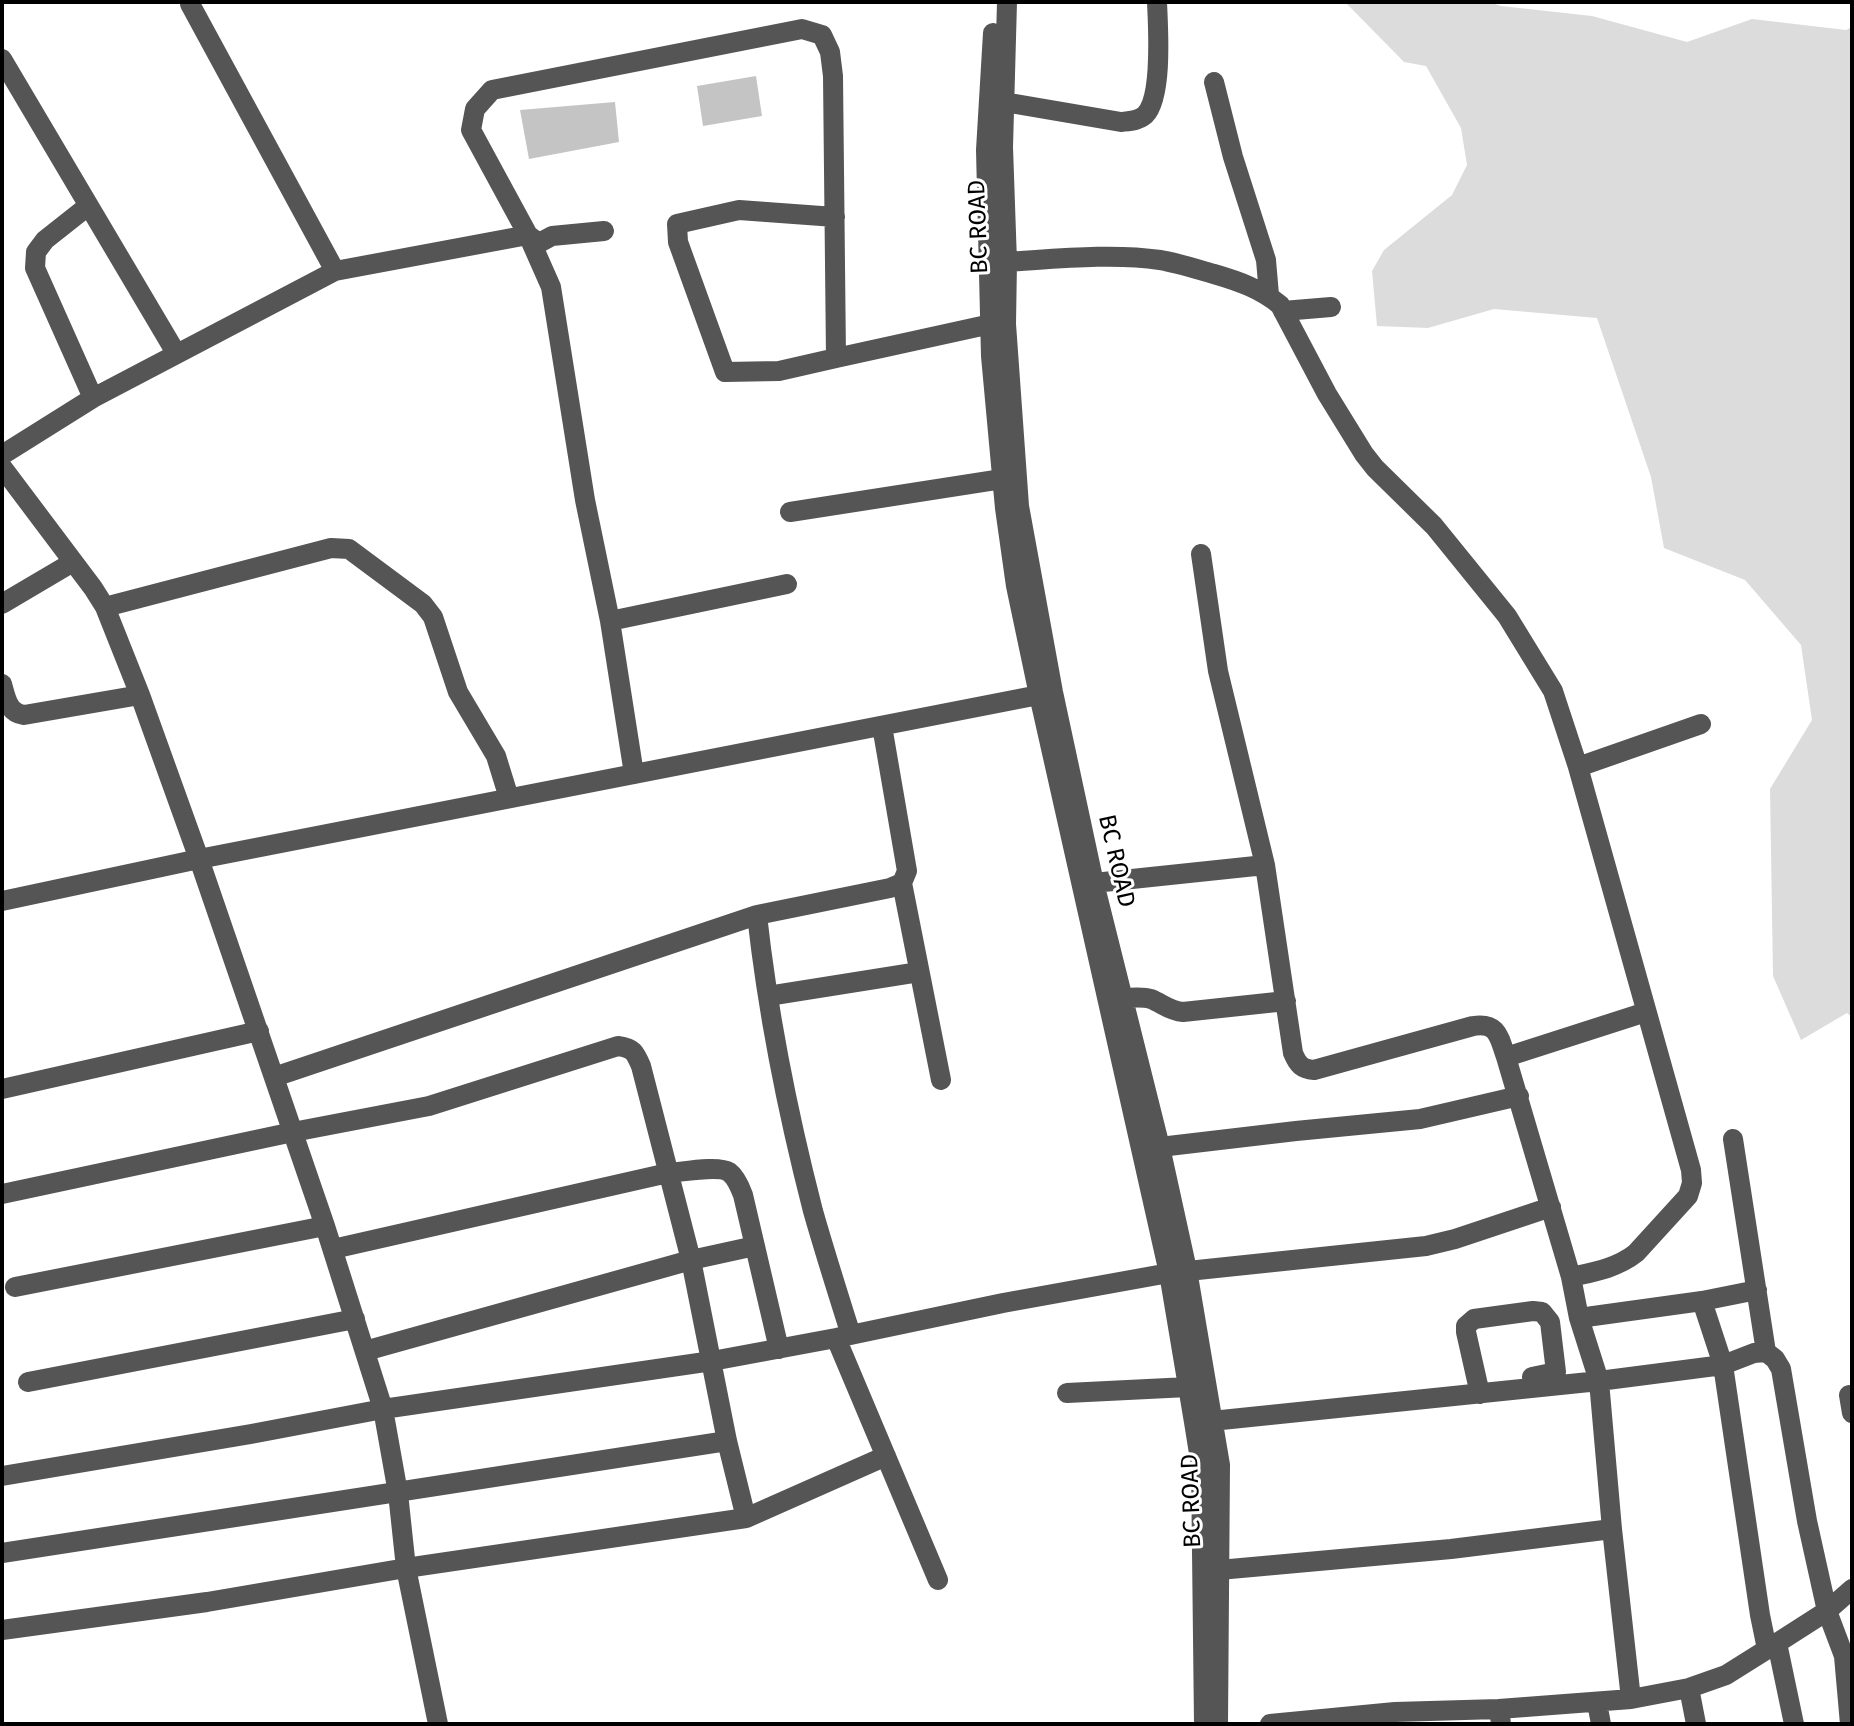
<!DOCTYPE html>
<html>
<head>
<meta charset="utf-8">
<style>
  body { margin:0 }
  #map { position:relative; width:1854px; height:1726px; overflow:hidden; background:#fff; font-family:"Fira Sans",sans-serif }
  canvas { display:block }
  .frame { position:absolute; inset:0; border:4px solid #000; pointer-events:none }
</style>
</head>
<body>
<div id="map">
<canvas width="1854" height="1726"></canvas>
<div class="frame"></div>
</div>
<script>
const ctx = document.querySelector('canvas').getContext('2d');
ctx.lineJoin = 'round';
function paint(path, color) { ctx.fillStyle = color; ctx.fill(path, 'evenodd'); }
function stroke(path, color, width, dash) { ctx.strokeStyle = color; ctx.lineWidth = width; ctx.lineCap = dash ? 'butt' : 'round'; ctx.setLineDash(dash || []); ctx.stroke(path); }
function drawText(font, color, halo, rows, align = 'center') {
  ctx.font = font + ' "Fira Sans",sans-serif'; ctx.lineWidth = 6; ctx.setLineDash([]); ctx.textBaseline = 'middle'; ctx.strokeStyle = halo; ctx.fillStyle = color; for (const [text, x, y, turn = 0] of rows) {
    ctx.save(); ctx.translate(x, y); ctx.rotate((+turn || 0) * Math.PI / 180); ctx.textAlign = isNaN(turn) ? turn : align; if (halo) ctx.strokeText(text, 0, 0); ctx.fillText(text, 0, 0); ctx.restore();
  }
}
const green = new Path2D(`
  M1345,2H1489L1501,6L1592,16L1687,42L1752,19L1846,30L1852,27V1017L1847,1013L1801,1040L1773,976L1770,789L1812,720L1801,645L1745,580L1664,548L1651,477L1597,318L1494,309L1428,328L1377,326L1372,271L1384,250L1452,195L1467,165L1461,128L1426,66L1404,62Z`);
const building = new Path2D(`
  M756,76L762,116L703,126L697,86Z
  M615,102L619,142L529,159L520,110Z`);
const minor = new Path2D(`
  M1007,2L1003,147L1007,262L1006,324L1019,506L1053,692L1094,883L1160,1147L1187,1270L1220,1465L1218,1724
  M190,4L335,271
  M993,33L986,150L991,356L1005,508L1016,586L1039,695L1169,1273L1194,1422L1201,1466L1204,1724
  M2,59L176,353
  M1214,82L1233,157L1266,260L1269,295
  M1004,102L1121,122C1130,121 1138,121 1145,115C1163,97 1158,27 1157,2
  M88,206L45,240L36,252L35,268L93,398
  M835,217L739,210L677,224L678,242L725,372L779,371L836,358
  M528,235L551,287L585,500L610,621L634,774
  M528,235L539,243L552,236L604,231
  M1007,262C1056,259 1112,253 1160,260C1178,263 1196,269 1214,274C1238,281 1261,289 1280,305L1327,394L1364,454L1375,468L1434,526L1507,616L1553,691L1578,767L1691,1170L1692,1183L1688,1196L1636,1253C1617,1268 1594,1272 1571,1277L1579,1318L1599,1381L1723,1365L1754,1353L1766,1352L1775,1359L1781,1369L1807,1521L1827,1611L1844,1656L1850,1724
  M1283,311L1331,307
  M2,455L93,398L335,271L528,235L471,130L475,109L492,90L802,29L822,35L830,52L833,76L836,358L991,324H1004
  M2,467L93,588L105,607L140,695L199,859L325,1226L383,1409L398,1493L406,1568L438,1724
  M790,512L1002,479
  M1201,554L1218,671L1265,865L1293,1053C1298,1065 1302,1069 1314,1070L1473,1026C1498,1022 1499,1037 1506,1057L1571,1277
  M2,604L73,562
  M105,607L331,548L349,549L423,604L433,617L458,692L496,756L509,798
  M610,621L787,584
  M2,684C6,698 8,713 24,715L140,695
  M1578,767L1701,724
  M902,883L941,1080
  M1094,883L1265,865
  M2,901L199,859L1049,693
  M768,996L919,972
  M1122,998C1131,998 1142,996 1151,999C1163,1004 1170,1011 1183,1012L1286,1001
  M1506,1057L1646,1012
  M274,1077L757,915
  M2,1089L259,1031
  M1733,1139L1766,1352
  M1160,1147L1296,1131L1420,1119L1519,1096
  M2,1194L293,1132L429,1106L618,1046C633,1048 635,1052 641,1066L691,1260L727,1441L746,1518L886,1456
  M333,1249L668,1173C682,1172 718,1165 729,1172C736,1177 740,1187 743,1195L779,1349
  M15,1287L325,1226
  M1702,1301L1723,1365L1760,1615L1767,1649
  M1579,1318L1702,1301L1757,1290
  M851,1335C838,1294 825,1253 813,1211C788,1114 768,1015 757,915L890,888L902,883L907,871L882,726
  M836,1338L938,1580
  M365,1351L691,1260L755,1246
  M28,1382L355,1319
  M1067,1393L1188,1387
  M1480,1394L1466,1332V1326L1474,1319L1533,1311L1542,1312L1550,1322L1556,1372L1532,1377
  M1849,1395L1852,1413
  M1202,1422L1599,1381L1612,1529L1631,1699
  M2,1476L251,1434L383,1409L712,1361L836,1338L1003,1303L1169,1273L1426,1246L1455,1239L1551,1207
  M2,1553L727,1441
  M1219,1570L1451,1549L1612,1529
  M2,1630L207,1602L406,1568L746,1518
  M1777,1643L1827,1611L1852,1589
  M1689,1688L1696,1724
  M1597,1703L1601,1724
  M1499,1709L1631,1699L1689,1688L1726,1675L1777,1643L1794,1724
  M1270,1724L1395,1712L1499,1709L1501,1724`);
const streetNames = [
  ["BC ROAD",979,227,-92],
  ["BC ROAD",1116,861,77],
  ["BC ROAD",1192,1501,-92]
];
paint(green, '#dcdcdc');
paint(building, '#c4c4c4');
stroke(minor, '#555', 20);
drawText('24px', '#000', '#fff', streetNames);
</script>
</body>
</html>
